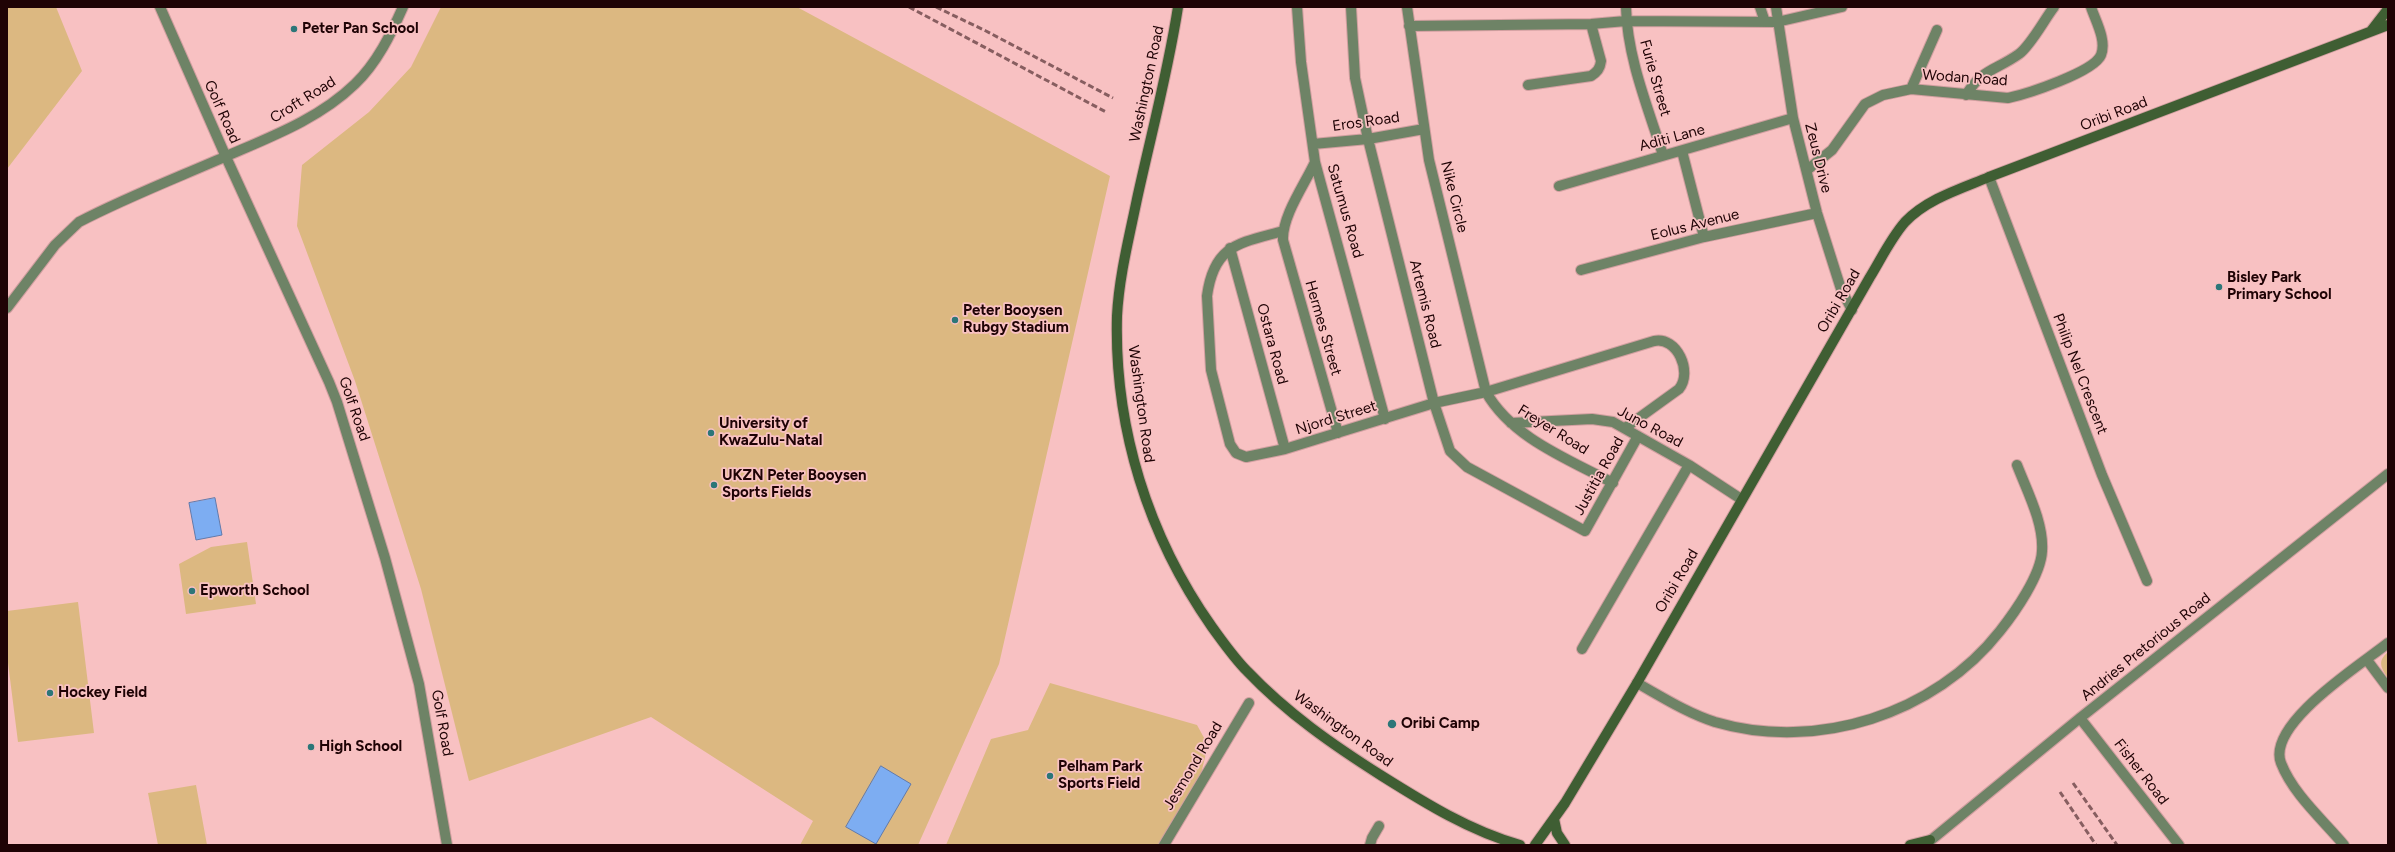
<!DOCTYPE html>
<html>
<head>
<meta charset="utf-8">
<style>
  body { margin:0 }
  #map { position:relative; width:2395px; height:852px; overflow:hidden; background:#f8c1c2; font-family:Figtree,sans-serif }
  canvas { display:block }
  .frame { position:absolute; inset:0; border:8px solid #1f0305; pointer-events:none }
</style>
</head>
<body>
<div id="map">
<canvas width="2395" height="852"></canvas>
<div class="frame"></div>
</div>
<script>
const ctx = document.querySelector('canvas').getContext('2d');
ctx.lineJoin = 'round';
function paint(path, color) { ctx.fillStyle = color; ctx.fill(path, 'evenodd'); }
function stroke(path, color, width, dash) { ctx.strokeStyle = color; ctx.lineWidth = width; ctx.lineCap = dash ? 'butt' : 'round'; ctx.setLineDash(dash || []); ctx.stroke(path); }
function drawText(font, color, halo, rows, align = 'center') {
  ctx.font = font + ' Figtree,sans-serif'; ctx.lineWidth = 3.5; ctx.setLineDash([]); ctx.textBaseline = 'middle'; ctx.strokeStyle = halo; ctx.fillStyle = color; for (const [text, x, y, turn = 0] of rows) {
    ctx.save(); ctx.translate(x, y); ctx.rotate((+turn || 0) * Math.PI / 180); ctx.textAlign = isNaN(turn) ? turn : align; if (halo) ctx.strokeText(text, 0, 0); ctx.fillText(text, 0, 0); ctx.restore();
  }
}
const green = new Path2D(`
  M7,7H56L82,71L7,169Z
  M441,7H797L1110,176L999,664L918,845H800L813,821L651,717L469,781L421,589L355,381L297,226L302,165L369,112L411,67Z
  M247,542L256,604L186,614L179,564L211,547Z
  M78,602L94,733L18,742L7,655V611Z
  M2388,652V678C2381,668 2377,661 2388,652Z
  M1050,683L1197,725L1208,745L1194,803L1169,845H946L991,739L1028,730Z
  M196,785L207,845H158L148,793Z`);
const water = new Path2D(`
  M215,498L222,535L196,540L189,503Z
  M881,766L911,784L876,844L846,827Z`);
const street = new Path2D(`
  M160,7L226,157L329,382L337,402L385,558L419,684L447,845
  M1297,7L1301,62L1315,162L1385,419
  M1351,7L1355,78L1368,139L1434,403L1450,451L1467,467L1585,531L1638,436
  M1407,7L1429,160L1486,392C1512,438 1568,459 1613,483
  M1626,7C1627,57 1648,108 1663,155
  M1760,7L1765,22
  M1776,7L1793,118L1817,213L1841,289L1852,310
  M1409,26L1591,24L1626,21L1777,22L1842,7
  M1528,85L1591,76C1597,72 1600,69 1601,61L1591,24
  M1911,89L2008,98C2027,94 2094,72 2101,55C2107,40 2095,20 2091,7
  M1966,95C1983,68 1995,71 2019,54C2031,45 2044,20 2054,7
  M1313,144L1368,139L1424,129
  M1682,151L1704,237
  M1315,162C1305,184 1282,216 1283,240L1338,433
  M1807,170L1832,150L1865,104L1883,95L1911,89L1937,30
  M1989,177L2102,475L2147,581
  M1559,186L1793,118
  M1283,231C1240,243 1214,244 1207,296L1211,370L1230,444L1236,453L1246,457L1285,449L1434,403L1486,392L1654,341C1677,336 1693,372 1679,389L1625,428
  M1230,248L1285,449
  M1581,270L1704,237L1817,213
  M7,308L55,245L79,222C127,197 179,177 229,155C273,136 320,118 355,84C377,63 391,34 403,7
  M1511,423L1592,419L1613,422L1689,465L1741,499
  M1582,649L1689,465
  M2367,660L2388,688
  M1637,683C1662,697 1687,713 1715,722C1817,752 1935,714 2000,631C2015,612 2041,575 2042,551C2044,523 2027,491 2017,465
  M2080,718L2179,845
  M1164,845L1249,703
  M1370,845L1372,838L1379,826
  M1925,845L2080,718L2388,474
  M2344,845C2323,820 2293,794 2281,763C2266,724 2362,664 2388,643`);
const secondary = new Path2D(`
  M1178,7C1168,72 1151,135 1137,199C1129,238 1119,277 1117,316C1114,428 1148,536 1212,627C1223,642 1234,658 1247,671C1287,713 1333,745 1382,776C1425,803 1470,831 1520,845
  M2371,31L2388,9
  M1554,819L1557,833L1565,845
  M1535,845L1565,803L1637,683L1870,277C1881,259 1891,238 1905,222C1927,199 1960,189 1989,177L2388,25
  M1910,845L1930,840`);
const rail = new Path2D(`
  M909,7L1106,112
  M936,7L986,31L1113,98
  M2073,783L2117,845
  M2060,792L2096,845`);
const markers = [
  [294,29,4,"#2c7678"],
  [2219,287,4,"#2c7678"],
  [955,320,4,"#2c7678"],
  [711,433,4,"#2c7678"],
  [714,485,4,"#2c7678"],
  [192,591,4,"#2c7678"],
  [50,693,4,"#2c7678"],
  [1392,724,5,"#2c7678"],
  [311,747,4,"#2c7678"],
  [1050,776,4,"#2c7678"]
];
const poiNames = [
  ["Peter Pan School",302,29],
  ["Bisley Park",2227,278],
  ["Primary School",2227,295],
  ["Peter Booysen",963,311],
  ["Rubgy Stadium",963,328],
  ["University of",719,424],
  ["KwaZulu-Natal",719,441],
  ["UKZN Peter Booysen",722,476],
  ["Sports Fields",722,493],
  ["Epworth School",200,591],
  ["Hockey Field",58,693],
  ["Oribi Camp",1401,724],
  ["High School",319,747],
  ["Pelham Park",1058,767],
  ["Sports Field",1058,784]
];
const streetNames = [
  ["Furie Street",1655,78,74],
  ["Wodan Road",1965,78,4],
  ["Washington Road",1147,84,-78],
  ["Croft Road",303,100,-32],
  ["Golf Road",222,112,66],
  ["Oribi Road",2114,114,-21],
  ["Eros Road",1366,122,-8],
  ["Aditi Lane",1672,138,-15],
  ["Zeus Drive",1818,158,76],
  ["Nike Circle",1454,197,76],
  ["Satumus Road",1345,211,74],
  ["Eolus Avenue",1695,225,-14],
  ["Oribi Road",1839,301,-60],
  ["Artemis Road",1425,304,76],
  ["Hermes Street",1323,328,74],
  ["Ostara Road",1272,344,75],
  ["Philip Nel Crescent",2080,374,69],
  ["Washington Road",1141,404,82],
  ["Golf Road",354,409,71],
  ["Njord Street",1336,418,-17],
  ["Juno Road",1650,427,28],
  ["Freyer Road",1553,430,32],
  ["Justitia Road",1599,476,-61],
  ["Oribi Road",1677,581,-60],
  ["Andries Pretorious Road",2146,647,-39],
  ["Golf Road",442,723,80],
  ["Washington Road",1343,729,36],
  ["Jesmond Road",1193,766,-59],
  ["Fisher Road",2141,772,52]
];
paint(green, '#dcb881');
paint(water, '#7dadf2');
stroke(water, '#617aab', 1);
stroke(street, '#d19fa0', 12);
stroke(secondary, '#d19fa0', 12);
stroke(street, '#6e8366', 10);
stroke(secondary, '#3f5e33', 10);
stroke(rail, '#875e60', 3, [6, 3]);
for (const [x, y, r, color] of markers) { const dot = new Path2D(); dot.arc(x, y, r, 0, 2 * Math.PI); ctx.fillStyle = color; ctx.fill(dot); stroke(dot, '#f8c1c2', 1.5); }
drawText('bold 15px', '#1f0305', '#f8c1c2', poiNames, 'left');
drawText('15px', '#1f0305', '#f8c1c2', streetNames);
</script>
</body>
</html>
